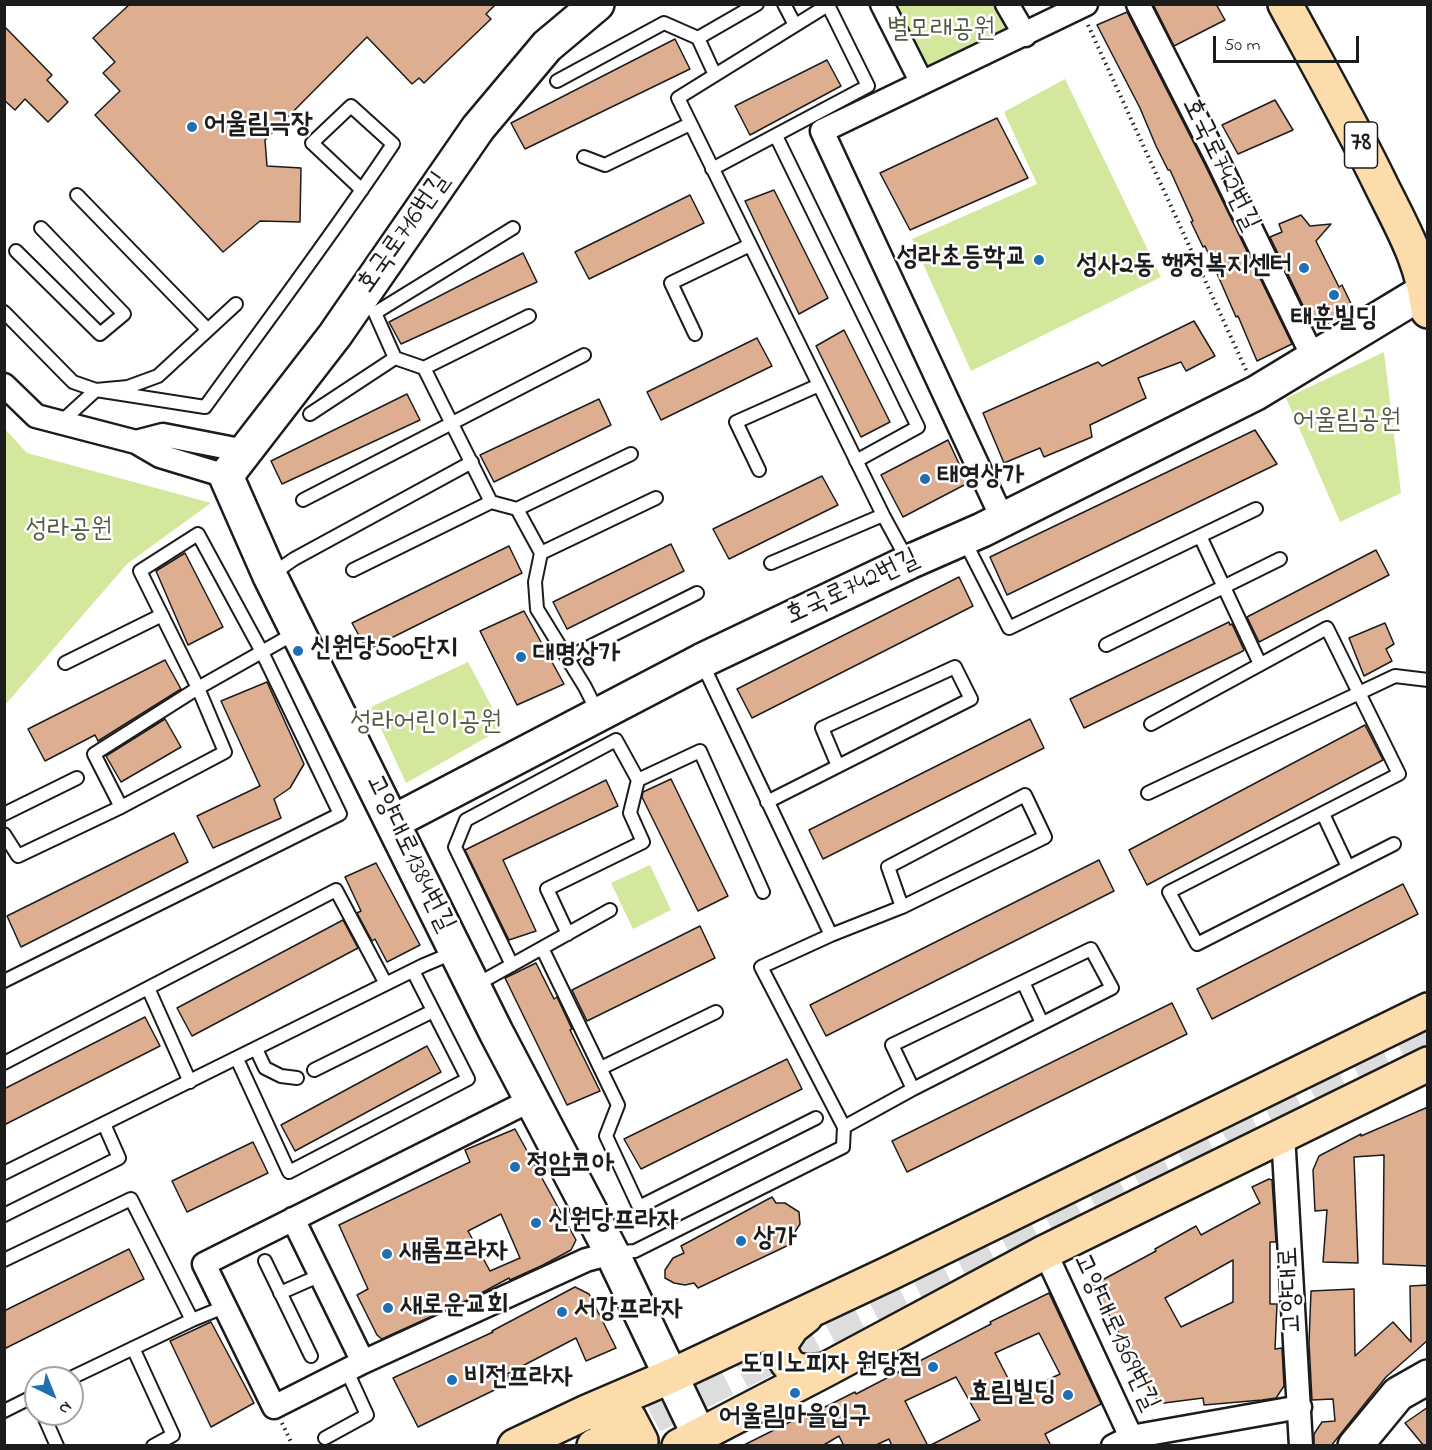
<!DOCTYPE html>
<html>
<head>
<meta charset="utf-8">
<style>
  body { margin:0 }
  #map { position:relative; width:1432px; height:1450px; overflow:hidden; background:#fff; font-family:"Indie Flower",sans-serif }
  canvas { display:block }
  .frame { position:absolute; inset:0; border:6px solid #1c1c1c; pointer-events:none }
  .north { position:absolute; left:24px; top:1366px; width:60px; height:60px; box-sizing:border-box; background:#fff; border:2px solid #a4a4a4; border-radius:50%; rotate:137deg; font-size:16px; font-weight:700; line-height:24px; text-align:center; color:#1c1c1c }
  .north::after { content:''; display:block; margin:auto; width:21px; height:27px; background:#1f6fb2; clip-path:polygon(50% 0,100% 100%,50% 72%,0 100%) }
  .scale { position:absolute; left:1213px; top:36px; width:146px; height:27px; box-sizing:border-box; border:3px solid #1c1c1c; border-top:0; padding-left:8px; font-size:18px; line-height:21px; white-space:nowrap; color:#1c1c1c; -webkit-text-stroke:4px #fff; paint-order:stroke }
</style>
</head>
<body>
<div id="map">
<canvas width="1432" height="1450"></canvas>
<div class="frame"></div>
<div class="north">N</div>
<div class="scale">50 m</div>
</div>
<script>
const ctx = document.querySelector('canvas').getContext('2d');
ctx.lineJoin = 'round';
function paint(path, color) { ctx.fillStyle = color; ctx.fill(path, 'evenodd'); }
function stroke(path, color, width, dash) { ctx.strokeStyle = color; ctx.lineWidth = width; ctx.lineCap = dash ? 'butt' : 'round'; ctx.setLineDash(dash || []); ctx.stroke(path); }
function drawText(font, color, halo, rows, align = 'center') {
  ctx.font = font + ' "Indie Flower","Poor Story",sans-serif'; ctx.lineWidth = 5; ctx.setLineDash([]); ctx.textBaseline = 'middle'; ctx.strokeStyle = halo; ctx.fillStyle = color; for (const [text, x, y, turn = 0] of rows) {
    ctx.save(); ctx.translate(x, y); ctx.rotate((+turn || 0) * Math.PI / 180); ctx.textAlign = isNaN(turn) ? turn : align; if (halo) ctx.strokeText(text, 0, 0); ctx.fillText(text, 0, 0); ctx.restore();
  }
}
const green = new Path2D(`
  M893,5H994L1007,28L928,71Z
  M1065,79L1161,277L971,371L912,239L1037,184L1004,112Z
  M1384,352L1401,493L1340,522L1286,398Z
  M5,429L27,453L211,503L127,564L5,705Z
  M468,662L503,728L406,783L371,707Z
  M650,865L671,910L633,929L611,883Z`);
const building = new Path2D(`
  M130,4H496L486,14L491,19L424,83L419,78L412,84L367,37L265,140L267,166L301,168L300,222L260,221L223,252L95,115L120,91L103,73L115,62L93,38Z
  M1153,4H1216L1225,20L1174,46Z
  M1127,12L1205,165L1292,344L1257,361L1238,316L1236,317L1205,246L1203,247L1191,222L1193,221L1170,170H1168L1156,146L1140,108L1097,25Z
  M4,26L52,75L47,80L68,102L48,122L25,99L15,110L4,100Z
  M675,39L690,69L525,149L511,123Z
  M827,60L841,86L750,135L735,106Z
  M1275,100L1293,130L1238,154L1222,125Z
  M997,118L1028,178L910,230L880,173Z
  M774,190L828,298L799,314L745,201Z
  M690,195L704,223L589,279L575,252Z
  M1301,215L1310,226L1331,224L1316,241L1339,287L1342,285L1354,310L1326,324L1310,320L1270,237L1282,232L1279,224Z
  M523,253L537,282L401,344L389,322Z
  M1194,321L1215,356L1186,371L1181,362L1138,378L1146,398L1090,425L1092,437L1044,457L1040,448L1004,463L983,413L1098,362L1102,366Z
  M844,330L890,422L861,437L816,346Z
  M757,338L772,366L661,420L647,392Z
  M407,394L420,420L282,484L271,461Z
  M599,399L611,425L494,482L480,455Z
  M1255,430L1277,464L1007,595L990,557Z
  M948,440L968,483L903,517L881,475Z
  M822,476L838,505L729,559L713,529Z
  M671,544L684,571L567,629L553,602Z
  M509,546L522,573L367,650L352,623Z
  M1376,550L1389,575L1259,642L1247,617Z
  M185,553L223,627L188,645L156,571Z
  M959,577L973,606L752,718L737,689Z
  M524,611L564,684L517,705L480,631Z
  M1229,622L1230,625L1232,624L1244,650L1243,651L1084,728L1070,699Z
  M1385,623L1394,644L1386,649L1392,661L1364,676L1349,638Z
  M165,660L181,689L98,741L95,735L45,761L28,729Z
  M267,682L304,764L290,788L274,799L281,818L213,848L197,816L260,786L221,701Z
  M165,719L181,747L121,782L106,756Z
  M1030,719L1044,748L823,859L809,830Z
  M1365,725L1383,760L1147,885L1129,850Z
  M671,779L728,896L698,911L642,797L643,792Z
  M606,780L618,806L503,860L536,931L509,940L465,850Z
  M174,833L188,862L21,947L7,916Z
  M1099,860L1114,891L826,1036L810,1005Z
  M376,863L420,945L387,962L375,939L372,941L357,913L361,911L345,877Z
  M1403,884L1418,914L1212,1019L1197,989Z
  M343,920L358,948L192,1036L177,1008Z
  M700,926L715,958L587,1021L572,990Z
  M536,963L554,999L557,997L572,1029L570,1030L600,1091L567,1105L505,978Z
  M1172,1003L1187,1034L907,1172L892,1141Z
  M145,1017L160,1046L4,1125V1089Z
  M427,1046L441,1072L295,1151L281,1125Z
  M787,1059L802,1089L641,1169L624,1139Z
  M1428,1107V1266L1383,1264L1384,1155L1354,1157L1358,1263L1323,1262L1327,1210L1315,1211L1313,1170L1319,1156L1361,1134V1136Z
  M515,1129L576,1240L571,1250L543,1265L510,1280L509,1278L474,1297L382,1339L377,1335L357,1295L368,1289L339,1225L470,1162L465,1150ZM501,1214L520,1258L490,1271L468,1231Z
  M253,1142L268,1173L187,1212L172,1181Z
  M1269,1179L1272,1180L1276,1242H1270V1304H1277L1275,1349L1282,1348L1284,1386L1276,1398L1262,1400L1204,1405L1203,1398L1164,1403L1153,1396L1093,1285L1156,1251L1155,1249L1196,1226L1201,1235L1260,1203L1252,1187ZM1233,1260V1302L1181,1327L1165,1298Z
  M772,1197L776,1203H785L799,1212L800,1224L791,1238L793,1243L698,1288L694,1283L685,1285L674,1283L665,1278V1270L673,1258L684,1253L681,1246Z
  M129,1249L144,1279L4,1349V1311Z
  M1428,1285V1340L1386,1377L1331,1446H1314V1434L1322,1422L1335,1421L1333,1399L1312,1400L1309,1343L1311,1291L1354,1289L1355,1356L1393,1322L1411,1342L1410,1286Z
  M575,1287L589,1294L616,1348L586,1361L576,1338L507,1374L511,1382L418,1427L393,1378L493,1332L492,1331Z
  M1049,1293L1101,1404L1045,1434L1051,1446H929L980,1420L956,1377L905,1401L928,1446H892L889,1439L874,1446H844L839,1436L822,1446H742L816,1409L817,1411L855,1392L856,1394L991,1324L990,1322ZM1039,1333L1060,1374L1022,1392L1020,1389L1015,1392L995,1353Z
  M211,1322L254,1403L211,1427L170,1341Z
  M1428,1407V1446H1424L1405,1423Z`);
const primaryTunnel = new Path2D(`
  M609,1439L1236,1122L1340,1071L1428,1030`);
const path = new Path2D(`
  M1088,25L1246,370
  M282,1423L293,1446`);
const lane = new Path2D(`
  M784,4L795,25
  M698,38L757,4
  M557,81L664,23L698,38L715,75
  M776,136L918,427L856,461
  M584,157L605,165L690,124
  M712,169L868,86L828,5L678,98L883,515L908,561
  M77,195L208,330
  M16,251L100,334L124,314L41,228
  M4,312L73,382L96,390L128,387L158,376L236,304
  M695,334L671,283L750,245
  M424,368L529,316
  M310,414L395,358
  M61,422L96,390L205,407C268,320 333,234 393,144L351,106L312,143L362,190
  M759,470L736,422L819,385
  M303,500L584,355
  M491,502L424,368L395,358L375,313L513,228
  M517,509L541,553L535,582L537,609L585,687L598,713
  M1200,536L1260,664
  M964,540L1009,628L1256,509
  M541,553L656,498
  M771,563L883,515
  M353,570L491,502L517,509L631,454
  M271,575L294,559L472,462
  M1106,645L1280,559
  M567,658L697,593
  M65,663L162,615
  M1151,724L1327,628L1399,774L1169,892L1197,944L1394,844
  M1148,793L1395,676L1428,680
  M767,802L971,699L955,667L822,728L838,766
  M121,807L94,754L198,688L297,632
  M4,814L77,778
  M1323,814L1348,867
  M4,834L18,856L121,807L225,752L198,688L140,571L198,534L262,652L340,814L4,981
  M568,934L547,889L643,842L630,813L638,780
  M831,935L902,907L1045,837L1025,795L888,867L902,907
  M542,948L618,1105L606,1136L639,1207L816,1118
  M512,965L455,847L466,820L616,740L638,780L700,751L763,892
  M1023,982L1042,1023
  M474,986L610,910
  M148,988L190,1082
  M256,1049L265,1068L281,1076L297,1078
  M237,1059L289,1172L468,1079L413,971
  M4,1063L336,890L386,984
  M601,1068L716,1012
  M314,1070L433,1011
  M844,1127L913,1089L1112,988L1091,949L892,1045L913,1089
  M4,1173L424,965L455,952
  M4,1215L119,1158L104,1124
  M613,1253L635,1251L843,1147L844,1127L761,967L831,935L702,663
  M4,1260L131,1199L192,1320
  M265,1261L311,1356
  M280,1293L321,1275
  M133,1348L173,1435L153,1446
  M71,1378L192,1320L224,1307
  M4,1411L36,1395
  M43,1414L57,1446
  M325,1438L367,1415L347,1371`);
const street = new Path2D(`
  M882,4L922,83
  M1007,4L1025,35
  M1138,4L1217,159L1314,359
  M4,385L36,416L136,442L160,456L226,476
  M136,442L163,435L245,451
  M1003,520L822,131L1086,4
  M531,1100L204,1264L274,1407L363,1362L586,1260L612,1253
  M1283,1134L1301,1446
  M293,1219L363,1362
  M1045,1252L1131,1437V1446
  M1113,1446L1131,1437L1300,1407`);
const secondary = new Path2D(`
  M597,4L547,46L478,128L335,335L226,476L270,576L496,1032L612,1253L699,1435
  M393,822L701,661L909,562L982,530L1256,393L1426,290L1428,291
  M1355,1446L1398,1394L1428,1377`);
const primary = new Path2D(`
  M1285,4C1318,65 1352,125 1382,187C1403,229 1423,263 1428,311
  M806,1316L792,1327L780,1345C786,1373 800,1373 825,1370
  M587,1412L629,1418L641,1441L640,1446
  M515,1446L587,1412L671,1376L890,1273L1428,1010
  M594,1446L609,1439
  M679,1446L825,1370L1045,1252L1428,1064`);
const markers = [
  [192,127,6,"#1f6fb2"],
  [1039,260,6,"#1f6fb2"],
  [1304,268,6,"#1f6fb2"],
  [1334,295,6,"#1f6fb2"],
  [925,479,6,"#1f6fb2"],
  [298,651,6,"#1f6fb2"],
  [521,657,6,"#1f6fb2"],
  [515,1167,6,"#1f6fb2"],
  [536,1223,6,"#1f6fb2"],
  [741,1241,6,"#1f6fb2"],
  [387,1254,6,"#1f6fb2"],
  [388,1308,6,"#1f6fb2"],
  [562,1312,6,"#1f6fb2"],
  [933,1367,6,"#1f6fb2"],
  [452,1380,6,"#1f6fb2"],
  [795,1393,6,"#1f6fb2"],
  [1068,1395,6,"#1f6fb2"]
];
const shields = [
  [1361,145,33]
];
const shieldNames = [
  ["78",1361,145]
];
const parkNames = [
  ["별모래공원",941,32],
  ["어울림공원",1347,423],
  ["성라공원",69,532],
  ["성라어린이공원",426,725]
];
const poiNames = [
  ["어울림극장",204,127],
  ["성라초등학교",1027,260,"right"],
  ["성사2동 행정복지센터",1292,268,"right"],
  ["태훈빌딩",1334,321,"center"],
  ["태영상가",937,479],
  ["신원당500단지",310,651],
  ["대명상가",533,657],
  ["정암코아",527,1167],
  ["신원당프라자",548,1223],
  ["상가",753,1241],
  ["새롬프라자",399,1254],
  ["새로운교회",400,1308],
  ["서강프라자",574,1312],
  ["도미노피자 원당점",921,1367,"right"],
  ["비전프라자",464,1380],
  ["효림빌딩",1056,1395,"right"],
  ["어울림마을입구",795,1419,"center"]
];
const streetNames = [
  ["호국로742번길",1219,165,64],
  ["호국로716번길",405,234,-55],
  ["호국로742번길",853,589,-25],
  ["고양대로1384번길",408,854,64],
  ["고양대로",1293,1290,-93],
  ["고양대로1369번길",1114,1333,65]
];
paint(green, '#d4e89d');
paint(building, '#deae90');
stroke(building, '#1c1c1c', 1.5);
stroke(primaryTunnel, '#ddd', 33, [33, 16]);
stroke(lane, '#1c1c1c', 16);
stroke(street, '#1c1c1c', 27);
stroke(secondary, '#1c1c1c', 38);
stroke(primary, '#1c1c1c', 38);
stroke(path, '#1c1c1c', 4, [1.5, 4.5]);
stroke(lane, '#fff', 12);
stroke(street, '#fff', 22);
stroke(secondary, '#fff', 33);
stroke(primary, '#fddcac', 33);
for (const [x, y, r, color] of markers) { const dot = new Path2D(); dot.arc(x, y, r, 0, 2 * Math.PI); ctx.fillStyle = color; ctx.fill(dot); stroke(dot, '#fff', 2); }
for (const [x, y, w] of shields) { const box = new Path2D(); box.roundRect(x - w / 2, y - 23, w, 46, 4.5); ctx.fillStyle = '#fff'; ctx.fill(box); stroke(box, '#1c1c1c', 1.5); }
drawText('bold 26px', '#1c1c1c', null, shieldNames);
drawText('27px', '#535943', '#fff', parkNames);
drawText('bold 27px', '#1c1c1c', '#fff', poiNames, 'left');
drawText('27px', '#1c1c1c', '#fff', streetNames);
</script>
</body>
</html>
